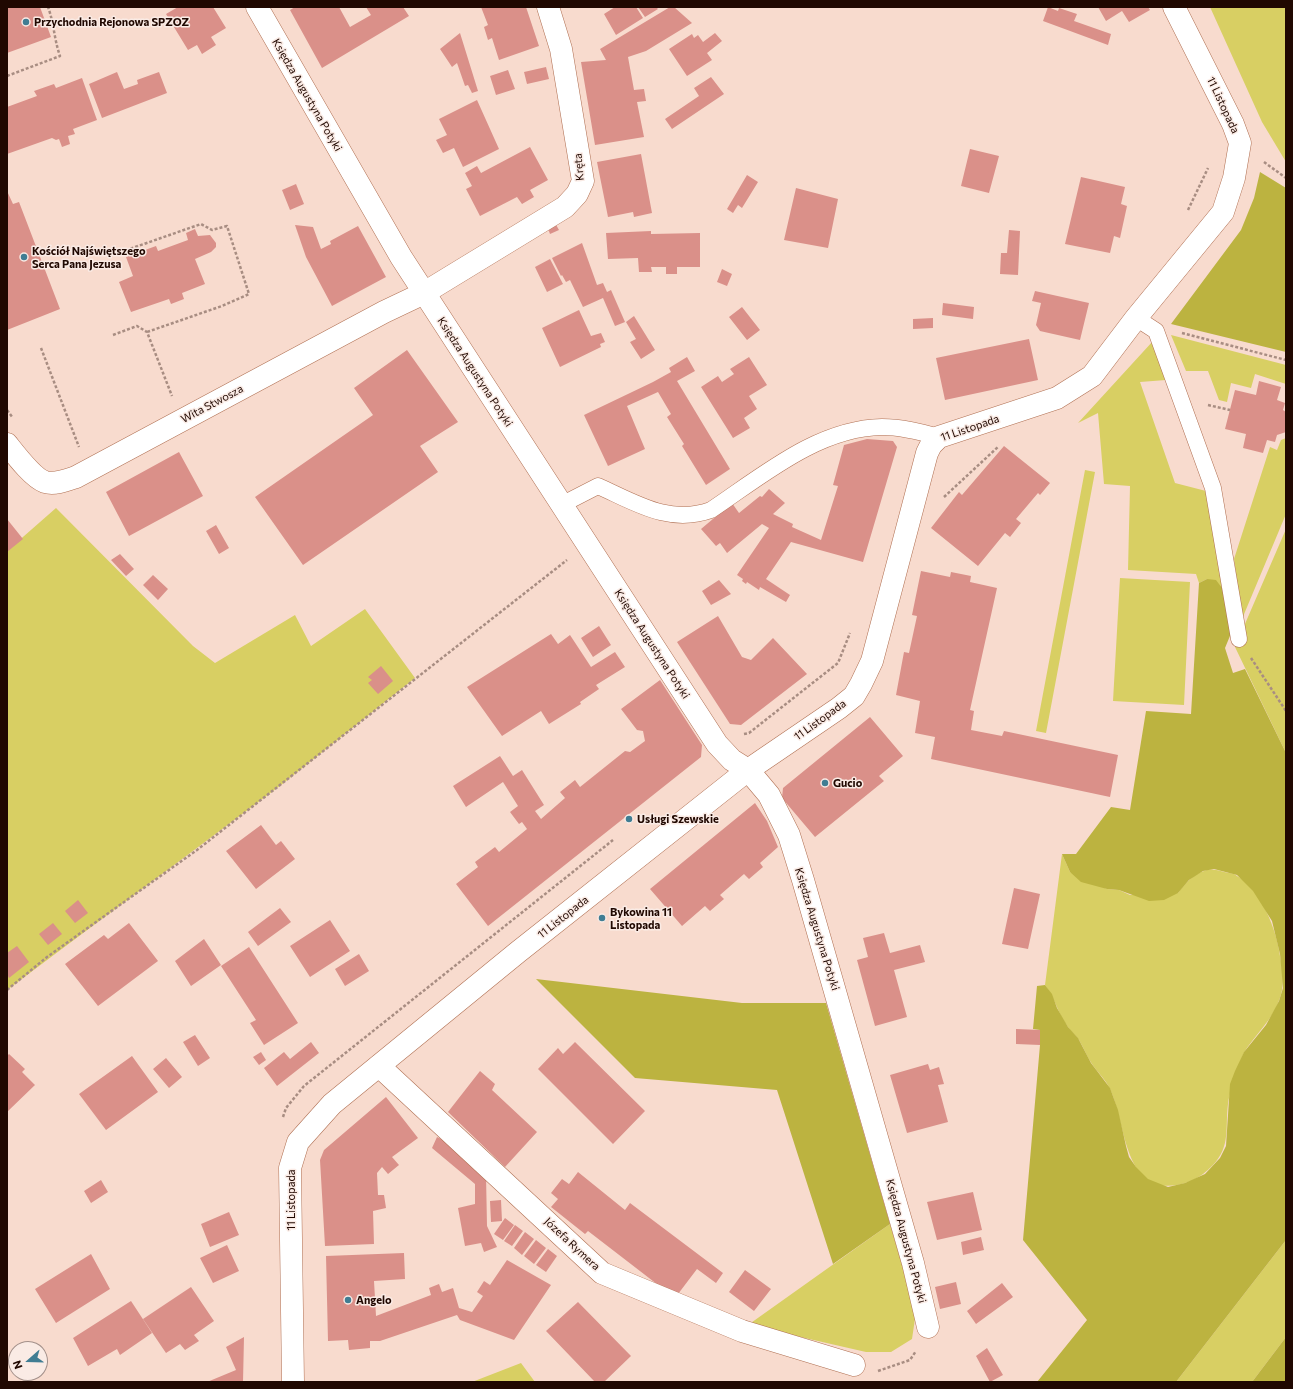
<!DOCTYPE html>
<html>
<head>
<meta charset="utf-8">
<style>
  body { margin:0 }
  #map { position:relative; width:1293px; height:1389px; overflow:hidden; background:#f8dbce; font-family:Commissioner,sans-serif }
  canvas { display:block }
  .frame { position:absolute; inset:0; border:8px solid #200801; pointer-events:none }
  .north { position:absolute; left:8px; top:1341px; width:40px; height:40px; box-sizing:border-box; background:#faebe5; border:1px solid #a3908a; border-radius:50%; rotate:250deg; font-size:11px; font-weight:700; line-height:16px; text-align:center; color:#200801 }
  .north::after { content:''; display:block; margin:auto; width:14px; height:18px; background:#407d93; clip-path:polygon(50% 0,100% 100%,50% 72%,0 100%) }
</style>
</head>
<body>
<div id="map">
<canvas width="1293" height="1389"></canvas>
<div class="frame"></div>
<div class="north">N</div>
</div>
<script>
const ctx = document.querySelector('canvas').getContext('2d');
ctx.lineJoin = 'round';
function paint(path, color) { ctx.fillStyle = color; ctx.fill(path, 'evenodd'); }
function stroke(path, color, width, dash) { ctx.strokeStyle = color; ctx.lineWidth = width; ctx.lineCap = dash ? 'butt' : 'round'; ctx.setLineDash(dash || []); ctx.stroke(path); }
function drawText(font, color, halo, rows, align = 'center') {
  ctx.font = font + ' Commissioner,sans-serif'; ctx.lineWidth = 3; ctx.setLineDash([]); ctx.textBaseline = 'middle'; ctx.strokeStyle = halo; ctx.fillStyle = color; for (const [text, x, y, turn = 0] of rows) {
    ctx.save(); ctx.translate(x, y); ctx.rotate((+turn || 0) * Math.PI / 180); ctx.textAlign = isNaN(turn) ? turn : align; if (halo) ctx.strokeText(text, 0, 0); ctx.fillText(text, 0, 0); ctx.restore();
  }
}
const green = new Path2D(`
  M1210,7H1286V162L1262,122Z
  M1171,335L1286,365V384L1255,374L1251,388L1231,383L1227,402L1219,400L1208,371H1186Z
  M1153,341L1166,380L1140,382L1175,483L1206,491L1226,599L1207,579L1199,583L1196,574L1128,570L1130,486L1104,484L1098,413L1078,423Z
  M1286,438V514L1242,619L1234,559L1270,447L1277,450L1281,440Z
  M1085,470L1095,472L1046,733L1036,731Z
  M56,508L193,646L215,663L295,615L311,646L365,609L415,678L281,785L7,990V551Z
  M1286,529V753L1235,647Z
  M1120,578L1190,582L1184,705L1113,701Z
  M1062,854L1070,872L1107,889L1119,890L1130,895L1178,893C1185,884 1193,874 1204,871C1211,868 1217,870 1224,872C1228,873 1234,873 1237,876C1261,889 1277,931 1280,956C1282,966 1284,980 1282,990C1277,1016 1258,1031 1245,1051C1240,1059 1229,1094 1228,1104C1225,1127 1231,1146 1213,1165C1206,1172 1200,1177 1191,1181C1123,1206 1128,1128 1110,1089C1106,1080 1098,1073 1092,1064C1087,1057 1084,1048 1079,1040C1076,1035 1071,1032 1068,1027C1058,1014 1055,998 1045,985Z
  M890,1224L916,1312L912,1339L891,1352H866L748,1325Z
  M1286,1240V1337L1252,1382H1176Z
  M521,1363L535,1382H472Z`);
const forest = new Path2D(`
  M1260,172L1286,188V352L1171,324L1241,230L1254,198Z
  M1207,579L1216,580L1222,588L1232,631L1225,648L1233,673L1245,669L1286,753V1240L1176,1382H1037L1087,1320L1023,1240L1040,1045V1030L1033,1029L1037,986L1045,985L1052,994L1057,1008L1068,1027L1078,1038L1091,1063L1110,1088L1118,1110L1126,1146L1129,1157L1136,1167L1148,1179L1168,1187L1185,1183L1205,1174L1220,1158L1226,1146L1230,1084L1235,1071L1244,1052L1266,1025L1279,1001L1283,988L1280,954L1272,921L1253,891L1237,875L1214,869L1203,871L1189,880L1178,893L1164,900L1149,901L1119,890L1107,889L1081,882L1070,872L1062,854H1076L1111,807L1130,810L1146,711L1191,714L1199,583Z
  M536,979L742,1003H826L890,1224L833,1264L777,1090L635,1078Z
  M1286,1337V1382H1252Z`);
const building = new Path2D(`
  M7,7H40L51,37L7,53Z
  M178,7H213L226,28L211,37L216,45L202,54L197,45L188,50L166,14Z
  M295,7H339L350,27L371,15L366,7H403L409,16L322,68L290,10Z
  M481,7H526L539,46L499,60L492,38L488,40L484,27L488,25Z
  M615,7H636L643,18L616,35L604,14Z
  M638,7H656L658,9L645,17Z
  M670,7H674L692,23L646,51L628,57L634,90L644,89L646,101L637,102L644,137L595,145L581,62L606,60L600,49Z
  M1048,7L1058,11L1059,8L1077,14L1074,21L1111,34L1108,45L1043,21Z
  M1098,7H1148L1150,10L1129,22L1122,11L1106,21Z
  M460,33L478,91L472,93L468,85L465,86L457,63L452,67L440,49Z
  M715,33L722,41L707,53L712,60L687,76L669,49L692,34L694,38L698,35L703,42Z
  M546,67L549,79L527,84L524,72Z
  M508,70L515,89L496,95L490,76Z
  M117,72L124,89L138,84L137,80L159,72L167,93L102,118L89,84Z
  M711,77L724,94L672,129L665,119L699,96L694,88Z
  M82,78L97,120L73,129L75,134L68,136L70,144L62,147L59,139L56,140L52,138L7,154V107L37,96L34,91L54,84L56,88Z
  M477,100L499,149L463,167L454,148L443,153L436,140L447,135L439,119Z
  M530,147L548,180L530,190L534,197L522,204L517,197L480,216L466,189L472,186L465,173L477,166L481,173Z
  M970,149L999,156L989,193L961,186Z
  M641,154L652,213L634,217L633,212L608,217L597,162Z
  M747,175L758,182L742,208L738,205L733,213L727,209Z
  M1081,177L1125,187L1121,204L1127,206L1120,238L1114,236L1110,253L1065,244Z
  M296,184L304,204L290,210L282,190Z
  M796,188L838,199L828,248L784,240Z
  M7,191L13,204L19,202L60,309L7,330Z
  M555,223L559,230L550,234L547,226Z
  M295,225L313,227L321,249L331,244L330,241L358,226L386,277L332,306L306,257Z
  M195,229L198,236L210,235L216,243V247L211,252L195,259L205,284L182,293L184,299L171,304L169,299L131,312L119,282L133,276L126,257L156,246L158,251L188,240L186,233Z
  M1009,230L1020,231L1018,275L1000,274L1001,253H1007Z
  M651,231V234L700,233V267H677V274H666V267H651L652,272H639L638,258L608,259L606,233Z
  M582,243L597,285L603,283L607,292L611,290L625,322L615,326L603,298L583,307L570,280L566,282L562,275L561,276L552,258Z
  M550,259L563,284L547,292L535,267Z
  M722,269L732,274L727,286L717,282Z
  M1035,291L1089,303L1080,340L1040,331L1036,325L1041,303L1032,301Z
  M943,303L974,307L973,319L942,315Z
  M742,307L760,330L747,340L729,317Z
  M579,310L591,336L601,333L605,342L600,344L601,347L560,367L542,328Z
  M634,316L655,350L641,359L630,342L636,339L626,322Z
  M933,318V328L913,329V319Z
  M1029,339L1038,380L945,400L936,358Z
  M407,350L458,422L420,446L438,472L303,565L255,497L373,415L354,388Z
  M687,357L695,371L677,381L730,469L706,485L682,446L684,444L667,417L671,414L658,392L627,406L645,449L608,466L584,415L653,382L671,372L669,368Z
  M749,357L767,385L749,396L757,409L744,418L750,428L733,438L701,387L718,376L722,382L734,374L730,369Z
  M1259,381L1281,387L1277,400L1285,403L1283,410L1286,412V432L1277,435L1275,442L1267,440L1263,453L1243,448L1246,434L1225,429L1235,390L1256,395Z
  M867,439L893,441L897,447L863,562L791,542L766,579L790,595L786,602L760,587L759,590L747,582L746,584L742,581L743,579L737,575L769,528L762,524L727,553L720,543L716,546L701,529L732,503L739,513L760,496L762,497L769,489L785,503L773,514L793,524L792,527L821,540L838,486L833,485L844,445Z
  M1004,446L1050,483L1040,495L1038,493L1016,519L1021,523L1010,537L1005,533L978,566L931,528L959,492L962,495Z
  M179,452L203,496L129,536L106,492Z
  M7,519L23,539L7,552Z
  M216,525L229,548L219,554L206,531Z
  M120,554L134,569L126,576L111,560Z
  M921,571L950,577L951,572L971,576L970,582L997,588L970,710L974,711L971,730L1002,736L1004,731L1118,755L1110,797L931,759L935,737L915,733L920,701L896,695L904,652L909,653L917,616L912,615Z
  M153,575L168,589L158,600L143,585Z
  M719,580L731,594L711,605L702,591Z
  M718,616L742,657L751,660L773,638L807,674L741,725L730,724L677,642Z
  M599,626L611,645L593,657L581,638Z
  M551,634L558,644L570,635L591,667L615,652L625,667L596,685L599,689L580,702L581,704L549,724L541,711L502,736L467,687Z
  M381,666L393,681L378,694L368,683L372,680L368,677Z
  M660,680L702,745L701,757L488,926L456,884L478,867L475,862L495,847L499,852L527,829L522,822L519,824L510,812L518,806L503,782L466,807L453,786L500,756L513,776L522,770L544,805L535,811L541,819L565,798L560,792L575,780L580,787L625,751L630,752L645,741L643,731L637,730L621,709Z
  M870,717L903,756L879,776L884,781L815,837L782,798L783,788Z
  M755,803L767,821L778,847L760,863L763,867L749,879L744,874L720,895L724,899L710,911L705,906L682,926L650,889Z
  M261,825L276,845L281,841L295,859L256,889L226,851Z
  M1014,888L1040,894L1028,949L1002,944Z
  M78,900L88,913L75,923L65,911Z
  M280,908L291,922L258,946L248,932Z
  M330,920L350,951L310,977L290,946Z
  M53,923L62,934L48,945L39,934Z
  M129,923L158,961L98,1006L65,964L104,935L108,939Z
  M884,933L890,953L920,945L925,962L894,970L907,1017L875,1026L857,960L868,957L863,938Z
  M204,939L221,965L191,986L175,961Z
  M17,946L29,962L9,978L7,974V953Z
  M249,947L298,1023L264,1045L250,1023L256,1020L221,966Z
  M359,954L369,971L345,986L335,969Z
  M1016,1029L1040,1030V1045L1016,1044Z
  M195,1035L210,1058L198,1066L183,1042Z
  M311,1042L319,1053L277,1086L264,1068L284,1052L290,1059Z
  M575,1042L645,1111L613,1144L538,1069L558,1048L563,1054Z
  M261,1052L266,1060L259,1065L253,1057Z
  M9,1054L25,1069L22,1072L35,1085L7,1112V1056Z
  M132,1056L158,1092L106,1130L79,1094Z
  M166,1058L182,1077L169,1088L153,1069Z
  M928,1064L930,1070L939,1067L944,1084L938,1085L948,1122L907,1133L890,1075Z
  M480,1071L495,1084L492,1090L537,1132L505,1167L448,1112Z
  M386,1097L418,1138L392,1157L399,1165L388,1174L382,1167L377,1173L378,1195H384L386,1208L373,1211L374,1244L325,1246L320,1160L324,1150Z
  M437,1137L456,1146L486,1175L487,1226L497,1247L484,1252L481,1243L465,1246L458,1208L475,1204V1184L432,1148Z
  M578,1172L625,1210L630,1203L723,1273L716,1283L697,1269L675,1298L588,1231L585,1234L551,1207L558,1199L551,1193L562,1179L569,1184Z
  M101,1180L108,1192L91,1203L84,1191Z
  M973,1192L982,1230L937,1240L927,1202Z
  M501,1200L502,1221L491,1222L490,1201Z
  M229,1212L239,1235L210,1247L201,1224Z
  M505,1218L514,1225L503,1240L494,1234Z
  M515,1225L523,1231L512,1246L504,1241Z
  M525,1232L534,1239L522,1255L514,1248Z
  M981,1237L984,1250L963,1255L961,1242Z
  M536,1240L546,1248L534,1264L524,1256Z
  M227,1245L239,1271L213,1283L200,1258Z
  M548,1249L557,1256L546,1272L536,1265Z
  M404,1253L405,1279L374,1281L376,1316L431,1295L429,1288L439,1284L442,1292L453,1288L459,1308L472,1312L483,1296L477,1292L484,1281L490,1285L507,1260L551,1285L514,1340L460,1320L457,1315L380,1341H370V1348L349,1350L348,1340L328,1341L326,1256Z
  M91,1254L110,1289L56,1323L35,1289Z
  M745,1270L771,1289L754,1311L729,1292Z
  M956,1282L961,1304L940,1309L935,1287Z
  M1002,1283L1013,1297L976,1324L967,1311Z
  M191,1287L214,1321L194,1335L199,1341L185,1350L180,1344L166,1353L143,1319Z
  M131,1301L152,1333L120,1355L117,1349L88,1366L73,1338Z
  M578,1302L631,1356L604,1382H595L546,1331Z
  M244,1337L243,1382H207L236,1370L226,1347Z
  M987,1348L1003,1375L990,1382L976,1356Z`);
const path = new Path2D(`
  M7,76L60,56C54,39 54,23 48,7
  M1264,162L1286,178
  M1188,210L1208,168
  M121,252L201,224L212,230L227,226L249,294L222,306L147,332
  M1182,333L1286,360
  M113,335L137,326L147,332L172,396
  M41,348L79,447
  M1208,405L1230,410
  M7,410L13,418
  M944,497L999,446
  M1251,658L1286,711
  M744,734L749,733L838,663L850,633
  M7,990L47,957L197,850L567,560
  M283,1117L286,1108L304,1086L613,840
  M878,1371L910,1360L916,1351`);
const service = new Path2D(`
  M1136,318L1156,331L1213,488L1239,639
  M561,505L598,486C636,503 669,525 711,510C762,476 818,428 882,427C902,427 921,432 939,437`);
const minor = new Path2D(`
  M257,7L401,257L717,744L732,760L748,770L769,795L789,835L803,880L913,1263L928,1327
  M7,444C15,454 33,478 45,482C55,485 67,480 76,477L384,312L424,293L565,207L577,194L583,181L561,49L548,7
  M379,1066L602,1273L742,1331L854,1365`);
const tertiary = new Path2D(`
  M293,1382L290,1168L298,1142L332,1104L518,952L748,770L839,708L854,696L861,684L872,661L927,453L931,445L939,437L1057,398L1092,376L1136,318L1223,212L1234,178L1240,143L1233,124L1174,7`);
const markers = [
  [26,22,4,"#407d93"],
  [24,257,4,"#407d93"],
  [825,783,4,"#407d93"],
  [629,819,4,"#407d93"],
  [602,918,4,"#407d93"],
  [348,1300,4,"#407d93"]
];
const poiNames = [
  ["Przychodnia Rejonowa SPZOZ",34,22],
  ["Kościół Najświętszego",32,251],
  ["Serca Pana Jezusa",32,264],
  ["Gucio",833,783],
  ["Usługi Szewskie",637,819],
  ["Bykowina 11",610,912],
  ["Listopada",610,925],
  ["Angelo",356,1300]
];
const streetNames = [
  ["Księdza Augustyna Potyki",307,95,60],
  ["11 Listopada",1223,105,65],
  ["Kręta",579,167,-95],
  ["Księdza Augustyna Potyki",475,372,57],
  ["Wita Stwosza",212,404,-28],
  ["11 Listopada",970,428,-19],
  ["Księdza Augustyna Potyki",652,644,57],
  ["11 Listopada",820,720,-36],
  ["11 Listopada",563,917,-38],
  ["Księdza Augustyna Potyki",817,929,73],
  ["11 Listopada",291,1200,-90],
  ["Księdza Augustyna Potyki",906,1241,75],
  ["Józefa Rymera",572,1244,43]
];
paint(green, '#d8cf63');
paint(forest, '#bcb340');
paint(building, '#da9089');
stroke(service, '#b07053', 17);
stroke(minor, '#b07053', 23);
stroke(tertiary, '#b07053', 23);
stroke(path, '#a88d82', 2.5, [3, 2]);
stroke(service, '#fff', 16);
stroke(minor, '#fff', 22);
stroke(tertiary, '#fff', 22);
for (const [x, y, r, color] of markers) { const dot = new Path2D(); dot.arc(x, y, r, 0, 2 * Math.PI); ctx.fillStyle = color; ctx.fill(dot); stroke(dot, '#faebe5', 1.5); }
drawText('bold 11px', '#200801', '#faebe5', poiNames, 'left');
drawText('11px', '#200801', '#faebe5', streetNames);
</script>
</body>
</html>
